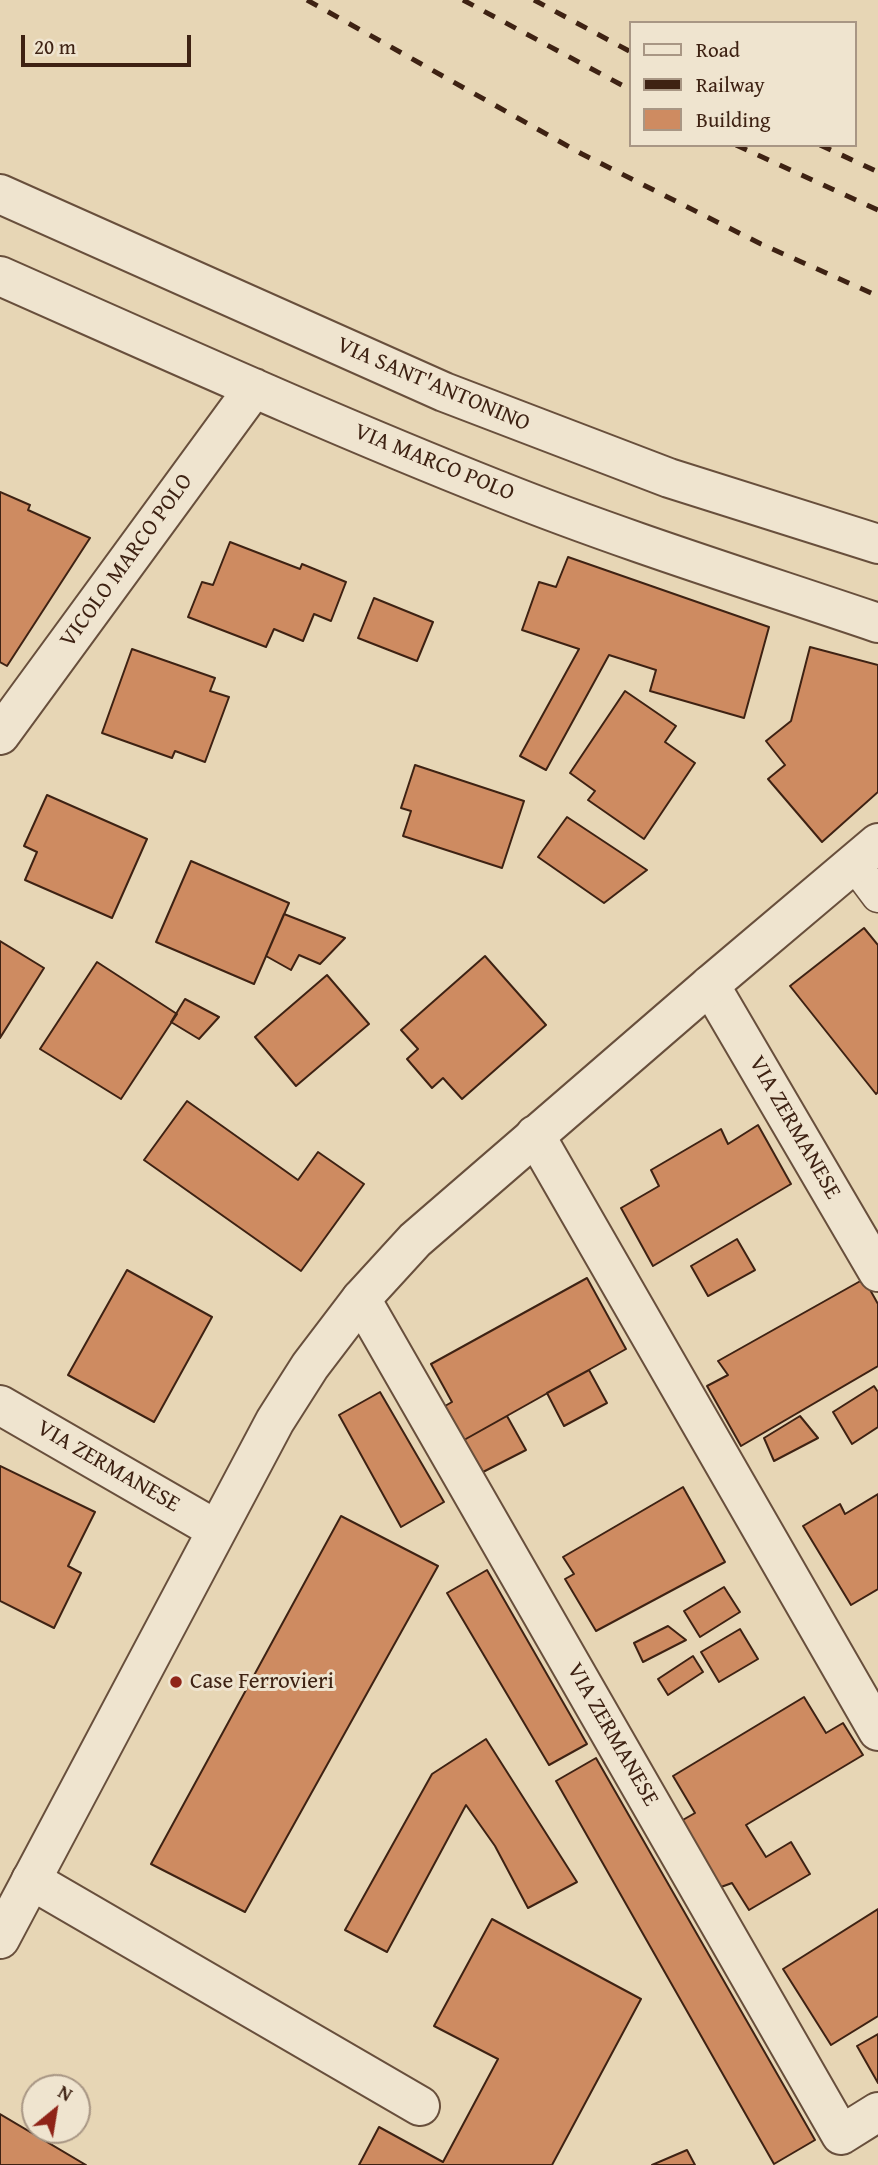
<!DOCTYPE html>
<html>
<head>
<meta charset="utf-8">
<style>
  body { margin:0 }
  #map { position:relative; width:878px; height:2165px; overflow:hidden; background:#e7d6b5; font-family:"Gentium Book Plus",serif }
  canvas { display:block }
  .legend { position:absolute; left:629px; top:21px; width:228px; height:126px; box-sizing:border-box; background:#efe4cf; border:2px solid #a89684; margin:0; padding:9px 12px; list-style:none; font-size:21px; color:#3e2213 }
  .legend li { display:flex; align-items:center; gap:14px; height:35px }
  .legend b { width:35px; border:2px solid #a89684 }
  .north { position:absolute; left:21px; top:2074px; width:70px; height:70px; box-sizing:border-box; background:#efe4cf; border:2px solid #a89684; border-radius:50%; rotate:30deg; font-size:19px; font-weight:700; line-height:28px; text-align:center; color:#3e2213 }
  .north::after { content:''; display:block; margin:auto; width:24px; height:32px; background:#8f2418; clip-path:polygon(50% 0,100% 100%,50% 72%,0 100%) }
  .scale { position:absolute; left:21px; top:35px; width:170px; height:32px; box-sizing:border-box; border:4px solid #3e2213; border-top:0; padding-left:9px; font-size:21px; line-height:24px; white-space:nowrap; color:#3e2213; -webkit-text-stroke:5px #efe4cf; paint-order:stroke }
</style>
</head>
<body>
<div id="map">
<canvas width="878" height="2165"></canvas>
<ul class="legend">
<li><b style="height:9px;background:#efe4cf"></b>Road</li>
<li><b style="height:9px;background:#3e2213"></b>Railway</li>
<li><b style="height:19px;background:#ce8b61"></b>Building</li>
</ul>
<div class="north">N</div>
<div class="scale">20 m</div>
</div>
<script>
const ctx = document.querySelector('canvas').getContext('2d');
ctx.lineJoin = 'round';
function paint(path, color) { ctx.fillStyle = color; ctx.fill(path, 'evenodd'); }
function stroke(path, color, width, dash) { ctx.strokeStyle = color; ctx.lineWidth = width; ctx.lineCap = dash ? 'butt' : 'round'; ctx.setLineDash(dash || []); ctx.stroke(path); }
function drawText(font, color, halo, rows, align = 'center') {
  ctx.font = font + ' "Gentium Book Plus",serif'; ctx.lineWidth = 6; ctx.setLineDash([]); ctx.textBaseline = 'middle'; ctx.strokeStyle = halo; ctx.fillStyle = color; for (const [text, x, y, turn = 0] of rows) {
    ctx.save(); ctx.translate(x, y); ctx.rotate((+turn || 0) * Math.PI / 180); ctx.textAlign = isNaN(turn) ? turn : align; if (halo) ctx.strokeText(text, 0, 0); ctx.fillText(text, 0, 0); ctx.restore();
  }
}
const building = new Path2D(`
  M0,492L30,505L28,510L90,538L7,666L0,662Z
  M230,542L300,569L302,564L346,582L331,621L314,614L303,641L274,629L266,647L188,617L202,582L213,585Z
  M568,557L769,627L744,718L650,691L656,670L609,655L546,770L520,756L579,649L522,630L539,582L556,587Z
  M374,598L433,622L417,661L358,638Z
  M810,647L878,665V792L822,842L768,779L785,765L766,741L791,721Z
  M132,649L215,678L210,691L229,697L205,762L175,751L172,758L102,733Z
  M625,691L676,726L665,742L695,763L644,839L588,800L595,791L570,773Z
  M415,765L524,801L502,868L403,836L411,811L401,808Z
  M47,795L147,839L112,918L25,880L37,852L24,846Z
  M567,817L647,870L604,903L538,857Z
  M191,861L289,903L254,984L156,942Z
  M284,914L345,938L320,964L299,955L291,970L266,956Z
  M864,928L878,945V1092L876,1094L790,986Z
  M0,941L44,968L0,1038Z
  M485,956L546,1025L462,1099L443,1078L432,1088L407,1059L418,1049L401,1030Z
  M97,962L177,1014L121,1099L40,1049Z
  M327,975L369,1024L296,1086L255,1037Z
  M185,999L219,1017L199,1039L171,1022Z
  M187,1101L298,1180L318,1152L364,1184L301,1271L144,1160Z
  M758,1125L791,1184L653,1266L621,1208L659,1186L651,1170L721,1129L728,1144Z
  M737,1239L755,1270L708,1296L691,1266Z
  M127,1270L212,1317L154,1422L68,1375Z
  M587,1278L626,1349L464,1440L445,1406L452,1402L431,1364Z
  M864,1279L878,1304V1366L741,1446L707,1386L728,1375L718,1361Z
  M589,1370L607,1403L564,1426L547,1393Z
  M874,1386L878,1392V1427L852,1444L833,1412Z
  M380,1392L444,1502L401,1527L339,1415Z
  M507,1416L526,1450L483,1472L464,1440Z
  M800,1416L818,1438L774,1461L764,1438Z
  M0,1466L95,1512L68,1566L81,1573L54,1628L0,1601Z
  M683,1487L725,1562L596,1631L565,1579L574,1574L563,1557Z
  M878,1494V1589L851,1605L803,1526L840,1504L845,1514Z
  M341,1516L438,1566L245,1912L151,1864Z
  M487,1570L587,1744L549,1765L447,1593Z
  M724,1587L740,1612L700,1637L684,1611Z
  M668,1626L686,1640L643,1662L634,1643Z
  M740,1629L758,1659L719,1682L701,1652Z
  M693,1656L703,1672L668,1695L658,1679Z
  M804,1697L826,1733L843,1723L863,1755L746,1825L766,1857L791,1842L810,1874L749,1910L732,1883L721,1887L681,1821L695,1813L673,1776Z
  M486,1739L577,1882L528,1908L495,1846L466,1805L387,1952L345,1930L432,1774Z
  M596,1758L815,2140L774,2164L556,1781Z
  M878,1909V2016L831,2045L783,1969Z
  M492,1919L641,1999L552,2165H359L379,2127L443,2162L498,2059L434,2026Z
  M878,2034V2083L857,2046Z
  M0,2114L86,2165H0Z
  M687,2150L695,2165H652Z`);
const service = new Path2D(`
  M854,864L878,896`);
const minor = new Path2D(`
  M0,276C165,349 330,424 497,490C622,540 751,580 878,623
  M0,735L254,388
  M710,985L878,1272
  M535,1135L878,1731
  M361,1299L841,2135L878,2112
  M0,1405L215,1529
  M31,1880L420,2106`);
const tertiary = new Path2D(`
  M0,194L444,392L669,478L878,544
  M0,1939L275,1421L310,1366L361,1299L415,1240L710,985L878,843`);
const rail = new Path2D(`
  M307,0L582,154L761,244L878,296
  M463,0L631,90
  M534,0L631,52
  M736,145L878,210
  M820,145L878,172`);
const markers = [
  [176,1682,7,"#8f2418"]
];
const streetNames = [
  ["VIA SANT'ANTONINO",433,385,23],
  ["VIA MARCO POLO",434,463,22],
  ["VICOLO MARCO POLO",127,561,-54],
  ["VIA ZERMANESE",794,1128,60],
  ["VIA ZERMANESE",108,1467,30],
  ["VIA ZERMANESE",612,1735,60]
];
const poiNames = [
  ["Case Ferrovieri",190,1682]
];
paint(building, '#ce8b61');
stroke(building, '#3e2213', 2);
stroke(service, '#684f3c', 35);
stroke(minor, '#684f3c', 42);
stroke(tertiary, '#684f3c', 42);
stroke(service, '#efe4cf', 32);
stroke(minor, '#efe4cf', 38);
stroke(tertiary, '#efe4cf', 38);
stroke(rail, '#3e2213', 5, [12, 12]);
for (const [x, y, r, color] of markers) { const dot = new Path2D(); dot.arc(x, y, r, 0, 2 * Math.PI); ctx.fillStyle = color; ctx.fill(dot); stroke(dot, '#efe4cf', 2.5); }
drawText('23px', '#3e2213', '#efe4cf', streetNames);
drawText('23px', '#3e2213', '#efe4cf', poiNames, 'left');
</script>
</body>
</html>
